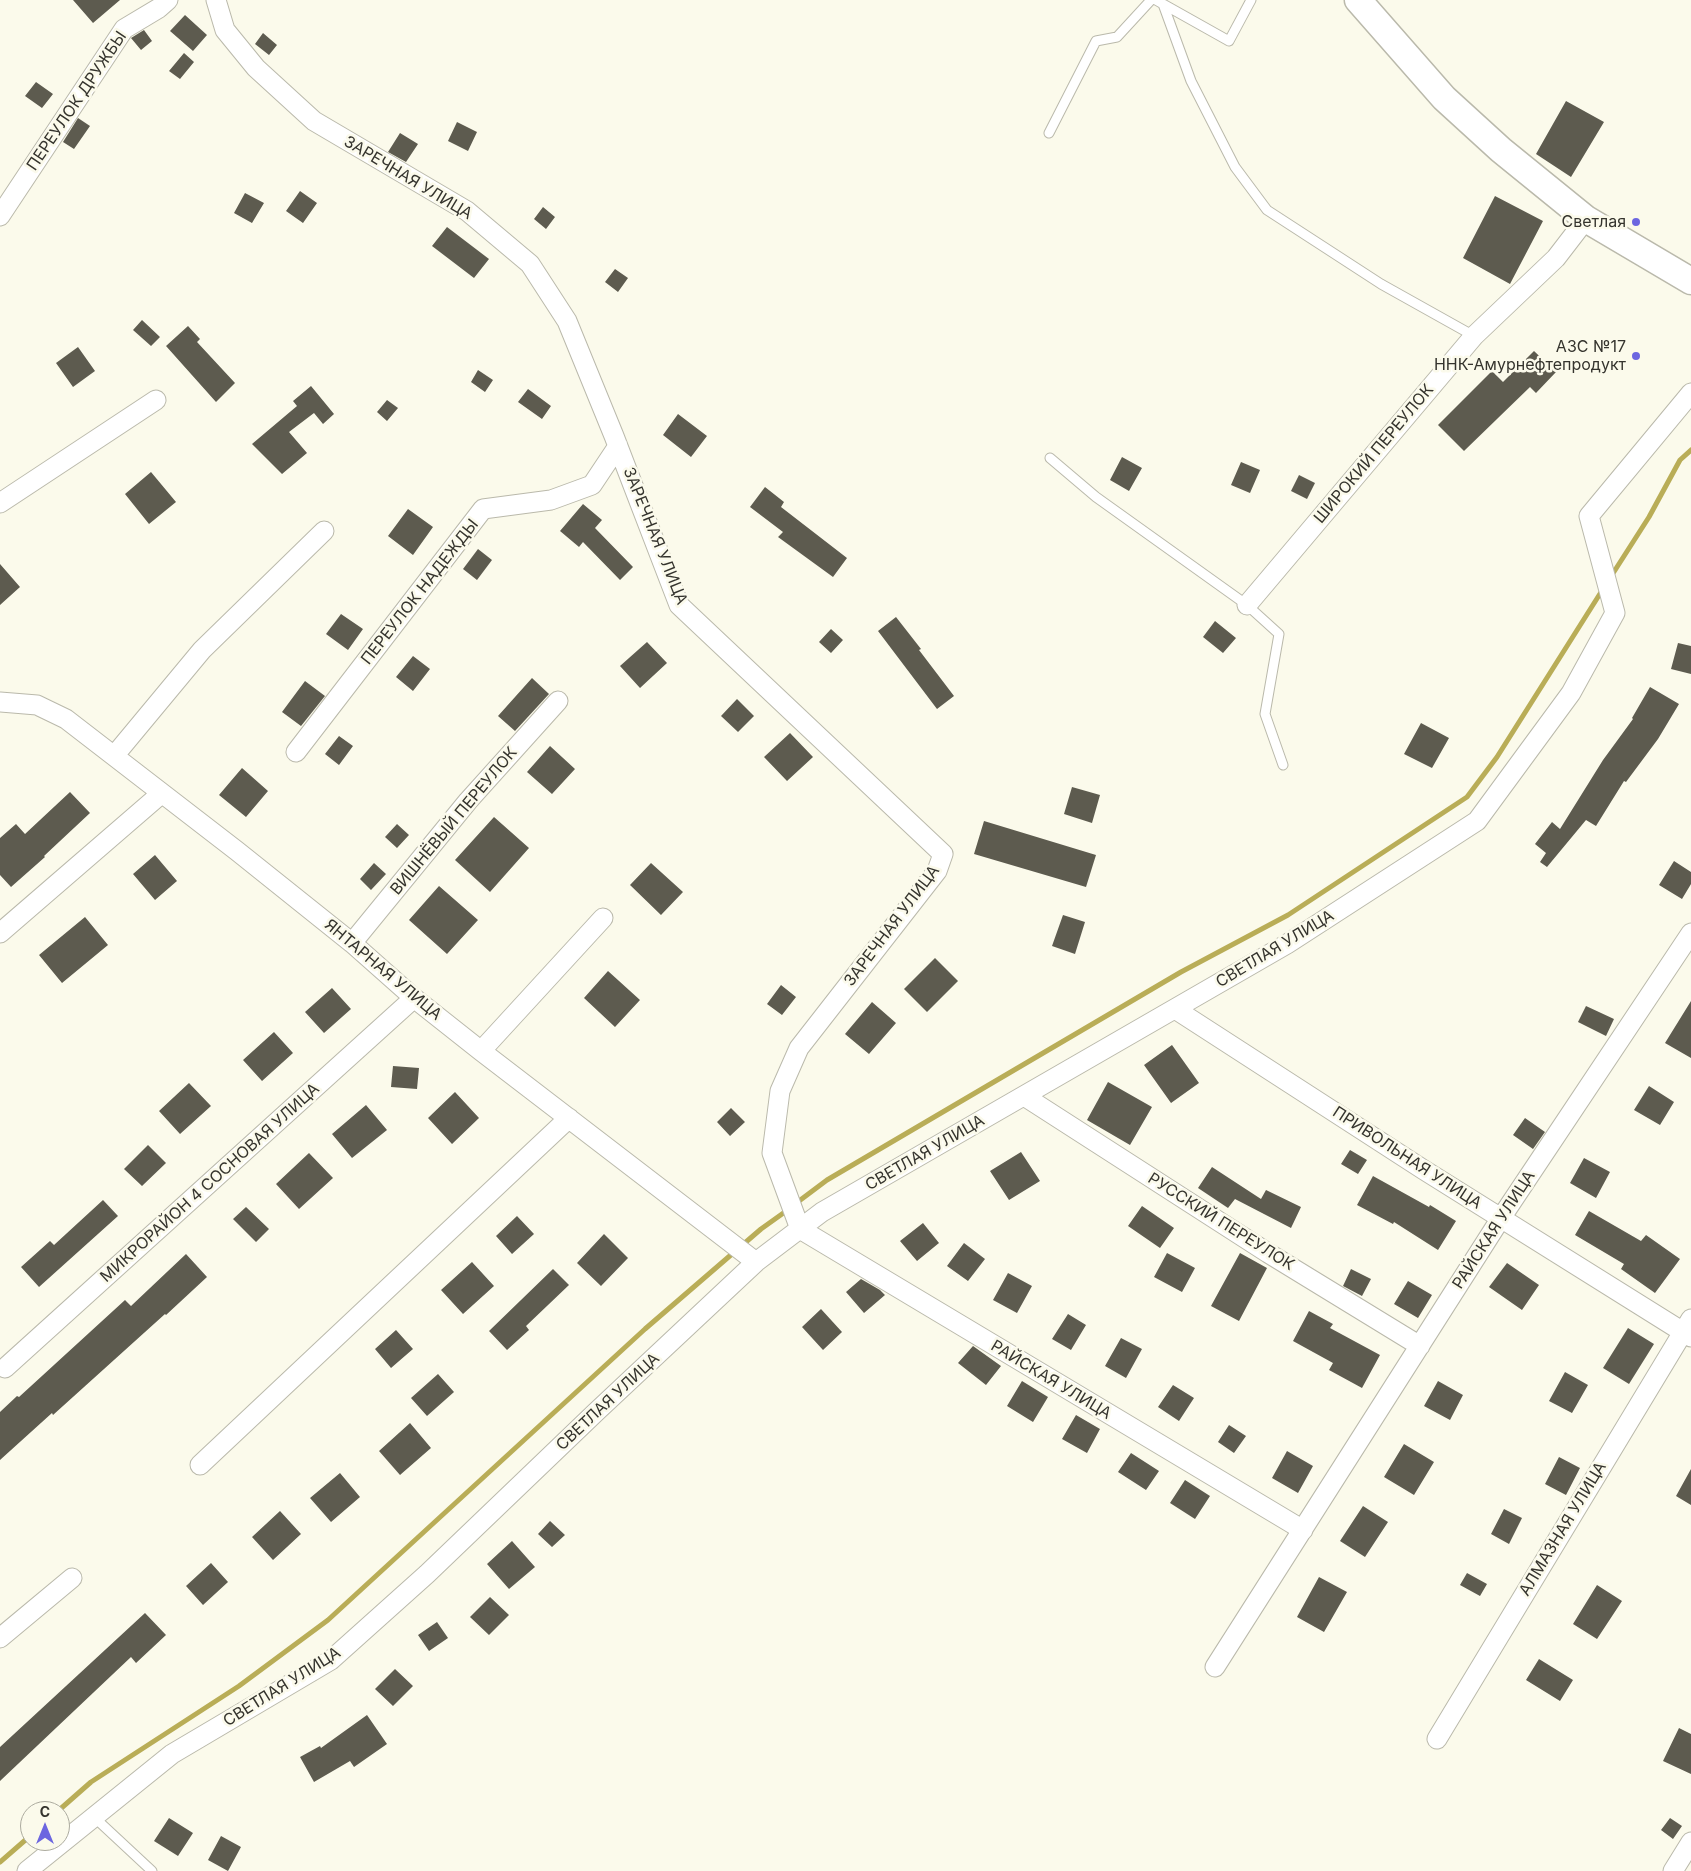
<!DOCTYPE html>
<html>
<head>
<meta charset="utf-8">
<style>
  body { margin:0 }
  #map { position:relative; width:1691px; height:1871px; overflow:hidden; background:#fbfaeb; font-family:Inter,sans-serif }
  canvas { display:block }
  .north { position:absolute; left:20px; top:1801px; width:50px; height:50px; box-sizing:border-box; background:#fbfaeb; border:1px solid #acab9f; border-radius:50%; rotate:0deg; font-size:14px; font-weight:700; line-height:20px; text-align:center; color:#35342e }
  .north::after { content:''; display:block; margin:auto; width:18px; height:22px; background:#6c66e0; clip-path:polygon(50% 0,100% 100%,50% 72%,0 100%) }
</style>
</head>
<body>
<div id="map">
<canvas width="1691" height="1871"></canvas>
<div class="north">С</div>
</div>
<script>
const ctx = document.querySelector('canvas').getContext('2d');
ctx.lineJoin = 'round';
function stroke(path, color, width, dash) { ctx.strokeStyle = color; ctx.lineWidth = width; ctx.lineCap = dash ? 'butt' : 'round'; ctx.setLineDash(dash || []); ctx.stroke(path); }
function paint(path, color) { ctx.fillStyle = color; ctx.fill(path, 'evenodd'); }
function drawText(font, color, halo, rows, align = 'center') {
  ctx.font = font + ' Inter,sans-serif'; ctx.lineWidth = 5; ctx.setLineDash([]); ctx.textBaseline = 'middle'; ctx.strokeStyle = halo; ctx.fillStyle = color; for (const [text, x, y, turn = 0] of rows) {
    ctx.save(); ctx.translate(x, y); ctx.rotate((+turn || 0) * Math.PI / 180); ctx.textAlign = isNaN(turn) ? turn : align; if (halo) ctx.strokeText(text, 0, 0); ctx.fillText(text, 0, 0); ctx.restore();
  }
}
const stream = new Path2D(`
  M1610,578L1649,517L1680,460L1691,450
  M795,1204L827,1180L1181,972L1288,915L1467,797L1497,757L1603,589
  M58,1811L91,1782L239,1686L328,1620L645,1329L761,1229L789,1209
  M0,1862L30,1836`);
const building = new Path2D(`
  M73,0H120L93,23Z
  M185,15L207,35L193,51L170,31Z
  M144,30L152,41L141,50L131,38Z
  M263,33L277,45L269,55L255,44Z
  M184,53L194,62L180,79L169,71Z
  M36,82L53,94L42,108L25,96Z
  M1566,101L1604,122L1571,177L1536,154Z
  M78,118L90,126L74,149L63,142Z
  M457,122L477,132L468,151L448,141Z
  M400,133L418,144L406,162L388,152Z
  M300,191L317,203L303,223L286,211Z
  M245,193L264,203L252,223L234,213Z
  M1495,196L1543,221L1510,284L1463,258Z
  M543,207L555,217L546,229L534,219Z
  M447,227L489,259L474,278L432,246Z
  M615,269L628,278L618,292L605,282Z
  M142,320L160,337L151,346L133,330Z
  M188,326L200,339L197,342L235,383L216,402L166,346Z
  M78,347L95,371L73,387L56,363Z
  M1534,351L1556,372L1536,393L1530,387L1464,451L1438,425L1492,371L1503,382Z
  M478,370L493,380L485,392L471,382Z
  M311,386L334,414L323,424L314,413L289,432L307,453L282,474L252,444L297,406L293,401Z
  M528,389L551,406L542,419L518,402Z
  M387,400L398,408L387,421L377,412Z
  M678,414L707,436L691,457L663,435Z
  M1122,457L1142,468L1129,491L1110,480Z
  M1241,462L1260,470L1250,493L1231,485Z
  M151,472L176,502L149,524L125,494Z
  M1299,475L1315,483L1307,499L1291,491Z
  M765,487L784,502L781,507L847,558L833,577L778,537L783,532L750,507Z
  M583,504L602,520L595,528L633,567L620,580L583,542L579,547L560,531Z
  M408,509L433,527L413,555L388,536Z
  M478,549L492,560L477,580L463,569Z
  M0,564L20,587L0,605Z
  M341,614L363,629L348,650L326,634Z
  M896,617L921,649L919,650L954,696L937,709L878,631Z
  M1215,621L1236,638L1223,653L1203,637Z
  M831,629L843,640L831,653L819,642Z
  M647,642L667,663L640,688L620,666Z
  M1678,643L1691,646V674L1671,669Z
  M413,656L430,669L413,691L396,677Z
  M532,678L549,694L515,731L498,716Z
  M305,681L325,696L301,726L282,712Z
  M1650,687L1679,704L1658,739L1626,782L1624,781L1596,826L1586,820L1547,867L1540,862L1546,853L1535,844L1552,822L1560,829L1603,760L1633,719L1632,718Z
  M737,699L754,716L738,732L721,716Z
  M1421,723L1449,738L1432,768L1404,754Z
  M790,733L813,757L787,781L764,757Z
  M339,736L353,746L339,765L325,754Z
  M550,746L575,769L552,794L527,772Z
  M242,768L268,791L246,817L219,795Z
  M1072,787L1100,795L1092,823L1064,814Z
  M70,792L90,813L44,856L45,857L11,887L0,875V838L16,824L25,834Z
  M494,817L529,848L490,892L455,860Z
  M984,821L1096,855L1086,887L974,854Z
  M397,824L409,835L397,848L385,837Z
  M155,855L177,881L155,900L133,874Z
  M1674,861L1691,872V884L1682,899L1659,885Z
  M374,863L386,874L371,890L360,879Z
  M651,863L683,892L661,915L630,885Z
  M439,886L478,920L447,954L409,920Z
  M1063,915L1085,922L1075,954L1052,946Z
  M85,917L108,945L62,983L39,955Z
  M935,958L958,981L927,1012L904,989Z
  M608,971L640,1000L615,1027L584,998Z
  M781,985L796,997L782,1015L767,1004Z
  M332,988L351,1009L324,1033L305,1012Z
  M1691,1001V1058L1665,1043Z
  M872,1002L896,1023L869,1054L845,1034Z
  M1586,1006L1614,1019L1606,1036L1578,1022Z
  M274,1032L293,1053L262,1081L243,1060Z
  M1172,1045L1199,1083L1171,1103L1144,1065Z
  M393,1066L419,1068L417,1089L391,1087Z
  M1108,1082L1152,1107L1130,1145L1087,1120Z
  M189,1083L211,1106L180,1134L159,1111Z
  M1649,1086L1674,1102L1660,1125L1634,1110Z
  M455,1092L479,1118L452,1144L428,1118Z
  M366,1105L387,1130L352,1158L332,1134Z
  M731,1108L745,1122L730,1136L717,1122Z
  M1525,1118L1545,1132L1533,1149L1513,1135Z
  M148,1145L166,1163L142,1186L124,1169Z
  M1350,1150L1367,1160L1358,1174L1341,1164Z
  M1021,1152L1040,1181L1009,1200L990,1171Z
  M309,1153L333,1178L299,1209L276,1184Z
  M1584,1158L1610,1172L1596,1198L1570,1183Z
  M1212,1167L1261,1199L1266,1190L1301,1207L1291,1228L1235,1199L1228,1208L1198,1188Z
  M1373,1176L1429,1207L1430,1205L1456,1221L1438,1250L1394,1222L1393,1224L1357,1205Z
  M103,1200L118,1216L39,1287L21,1267L50,1241L54,1245Z
  M1142,1206L1174,1228L1160,1248L1128,1226Z
  M246,1207L269,1229L256,1242L233,1219Z
  M1589,1211L1641,1241L1646,1235L1680,1259L1655,1293L1621,1269L1624,1264L1575,1235Z
  M517,1216L534,1234L512,1254L496,1236Z
  M923,1223L939,1243L917,1261L900,1241Z
  M604,1234L628,1258L601,1286L577,1263Z
  M964,1243L985,1259L968,1281L947,1266Z
  M1167,1253L1195,1268L1182,1292L1154,1277Z
  M1240,1253L1267,1268L1239,1321L1211,1306Z
  M186,1254L207,1277L166,1315L165,1314L53,1415L52,1413L0,1460V1412L17,1396L19,1397L125,1300L131,1306Z
  M472,1262L494,1286L463,1314L441,1290Z
  M1507,1263L1539,1285L1522,1310L1489,1287Z
  M553,1269L569,1285L526,1326L529,1330L507,1350L489,1331Z
  M1351,1269L1371,1279L1362,1296L1343,1286Z
  M1008,1273L1032,1286L1017,1313L993,1300Z
  M861,1279L880,1290L885,1295L864,1313L846,1292Z
  M1408,1281L1432,1295L1418,1318L1394,1304Z
  M821,1309L842,1332L823,1350L802,1327Z
  M1309,1311L1333,1324L1330,1328L1380,1355L1362,1388L1329,1370L1333,1363L1293,1341Z
  M1068,1314L1086,1325L1071,1350L1052,1339Z
  M1628,1328L1654,1344L1629,1384L1603,1368Z
  M396,1330L413,1349L391,1368L375,1349Z
  M1121,1338L1142,1349L1126,1378L1105,1366Z
  M973,1346L1001,1366L986,1385L958,1363Z
  M1565,1372L1588,1385L1572,1413L1549,1401Z
  M438,1374L454,1392L427,1416L411,1398Z
  M1022,1381L1048,1397L1033,1422L1007,1406Z
  M1438,1381L1463,1395L1450,1420L1424,1406Z
  M1173,1385L1194,1398L1179,1421L1158,1407Z
  M1076,1415L1100,1429L1087,1453L1062,1439Z
  M410,1423L431,1448L400,1475L379,1451Z
  M1229,1425L1246,1436L1234,1453L1218,1442Z
  M1404,1444L1434,1462L1414,1495L1384,1477Z
  M1287,1451L1313,1466L1298,1493L1272,1478Z
  M1131,1453L1159,1471L1146,1490L1118,1472Z
  M1559,1457L1580,1468L1566,1495L1545,1484Z
  M1691,1469V1505L1676,1496Z
  M340,1473L360,1497L331,1522L310,1498Z
  M1185,1480L1210,1496L1195,1519L1170,1503Z
  M1363,1506L1388,1522L1365,1557L1340,1541Z
  M1504,1509L1522,1518L1509,1544L1491,1534Z
  M280,1511L301,1534L273,1560L252,1537Z
  M550,1521L565,1535L552,1547L538,1534Z
  M512,1541L535,1567L509,1589L487,1564Z
  M211,1563L228,1582L203,1605L186,1586Z
  M1467,1573L1487,1584L1480,1596L1460,1585Z
  M1319,1577L1347,1592L1324,1632L1297,1617Z
  M1597,1585L1622,1601L1597,1639L1573,1624Z
  M490,1597L509,1615L489,1635L470,1617Z
  M145,1613L166,1635L136,1663L131,1657L0,1781V1747Z
  M437,1622L448,1638L429,1651L418,1635Z
  M1539,1659L1573,1680L1560,1701L1526,1680Z
  M395,1669L413,1686L393,1706L375,1689Z
  M367,1715L387,1744L354,1767L350,1761L314,1782L300,1757L320,1746L321,1748Z
  M1679,1728L1691,1734V1774L1663,1761Z
  M169,1818L193,1833L178,1856L154,1841Z
  M1670,1818L1682,1826L1673,1839L1661,1830Z
  M221,1836L241,1847L228,1871L208,1860Z`);
const lane = new Path2D(`
  M1156,0L1163,4L1191,81L1235,167L1267,210L1381,284L1474,336
  M1163,4L1229,41L1251,0
  M1049,133L1096,41L1117,37L1151,0
  M1050,458L1096,497L1247,605L1279,634L1265,714L1283,765
  M94,1817L152,1871`);
const street = new Path2D(`
  M216,0L225,30L256,68L314,121L467,211L530,264L567,321L614,436L679,605L943,854L937,871L799,1048L780,1091L772,1153L800,1229L1303,1530
  M0,216L124,29L159,8L168,0
  M0,503L156,400
  M1247,605L1474,336L1556,258L1586,219
  M0,702L37,705L66,719L237,851L352,943L414,998L481,1051L756,1262
  M296,752L483,509L551,500L592,485L618,446
  M114,756L202,650L324,531
  M0,933L162,793
  M352,943L468,801L558,701
  M1175,1009L1424,1170L1691,1337
  M481,1051L603,918
  M1024,1096L1268,1253L1420,1346
  M5,1368L414,998
  M200,1465L569,1118
  M0,1638L72,1578
  M1215,1667L1501,1218L1691,933
  M1437,1739L1691,1319
  M27,1871L172,1754L331,1660L427,1574L596,1412L756,1262L822,1212L1287,944L1477,821L1571,693L1615,613L1589,516L1691,393
  M1673,1871L1691,1842`);
const secondary = new Path2D(`
  M1358,0L1444,98L1501,150L1586,219L1691,281`);
const markers = [
  [1636,222,5,"#6c66e0"],
  [1636,356,5,"#6c66e0"]
];
const streetNames = [
  ["ПЕРЕУЛОК ДРУЖБЫ",77,101,-56],
  ["ЗАРЕЧНАЯ УЛИЦА",408,178,31],
  ["ШИРОКИЙ ПЕРЕУЛОК",1374,454,-50],
  ["ЗАРЕЧНАЯ УЛИЦА",655,536,68],
  ["ПЕРЕУЛОК НАДЕЖДЫ",420,592,-52],
  ["ВИШНЁВЫЙ ПЕРЕУЛОК",454,821,-50],
  ["ЗАРЕЧНАЯ УЛИЦА",892,926,-53],
  ["СВЕТЛАЯ УЛИЦА",1275,949,-31],
  ["ЯНТАРНАЯ УЛИЦА",383,970,40],
  ["СВЕТЛАЯ УЛИЦА",925,1153,-30],
  ["ПРИВОЛЬНАЯ УЛИЦА",1407,1158,33],
  ["МИКРОРАЙОН 4 СОСНОВАЯ УЛИЦА",210,1183,-42],
  ["РУССКИЙ ПЕРЕУЛОК",1221,1222,32],
  ["РАЙСКАЯ УЛИЦА",1494,1230,-57],
  ["РАЙСКАЯ УЛИЦА",1051,1380,31],
  ["СВЕТЛАЯ УЛИЦА",608,1402,-43],
  ["АЛМАЗНАЯ УЛИЦА",1563,1529,-59],
  ["СВЕТЛАЯ УЛИЦА",282,1687,-32]
];
const poiNames = [
  ["Светлая",1626,222],
  ["АЗС №17",1626,347],
  ["ННК-Амурнефтепродукт",1626,365]
];
stroke(stream, '#b9ad57', 5);
paint(building, '#5d5b4f');
stroke(lane, '#bab9ab', 11);
stroke(street, '#bab9ab', 21);
stroke(secondary, '#bab9ab', 29);
stroke(lane, '#fff', 9);
stroke(street, '#fff', 19);
stroke(secondary, '#fff', 26);
for (const [x, y, r, color] of markers) { const dot = new Path2D(); dot.arc(x, y, r, 0, 2 * Math.PI); ctx.fillStyle = color; ctx.fill(dot); stroke(dot, '#fbfaeb', 2); }
drawText('16px', '#35342e', '#fbfaeb', streetNames);
drawText('16px', '#35342e', '#fbfaeb', poiNames, 'right');
</script>
</body>
</html>
